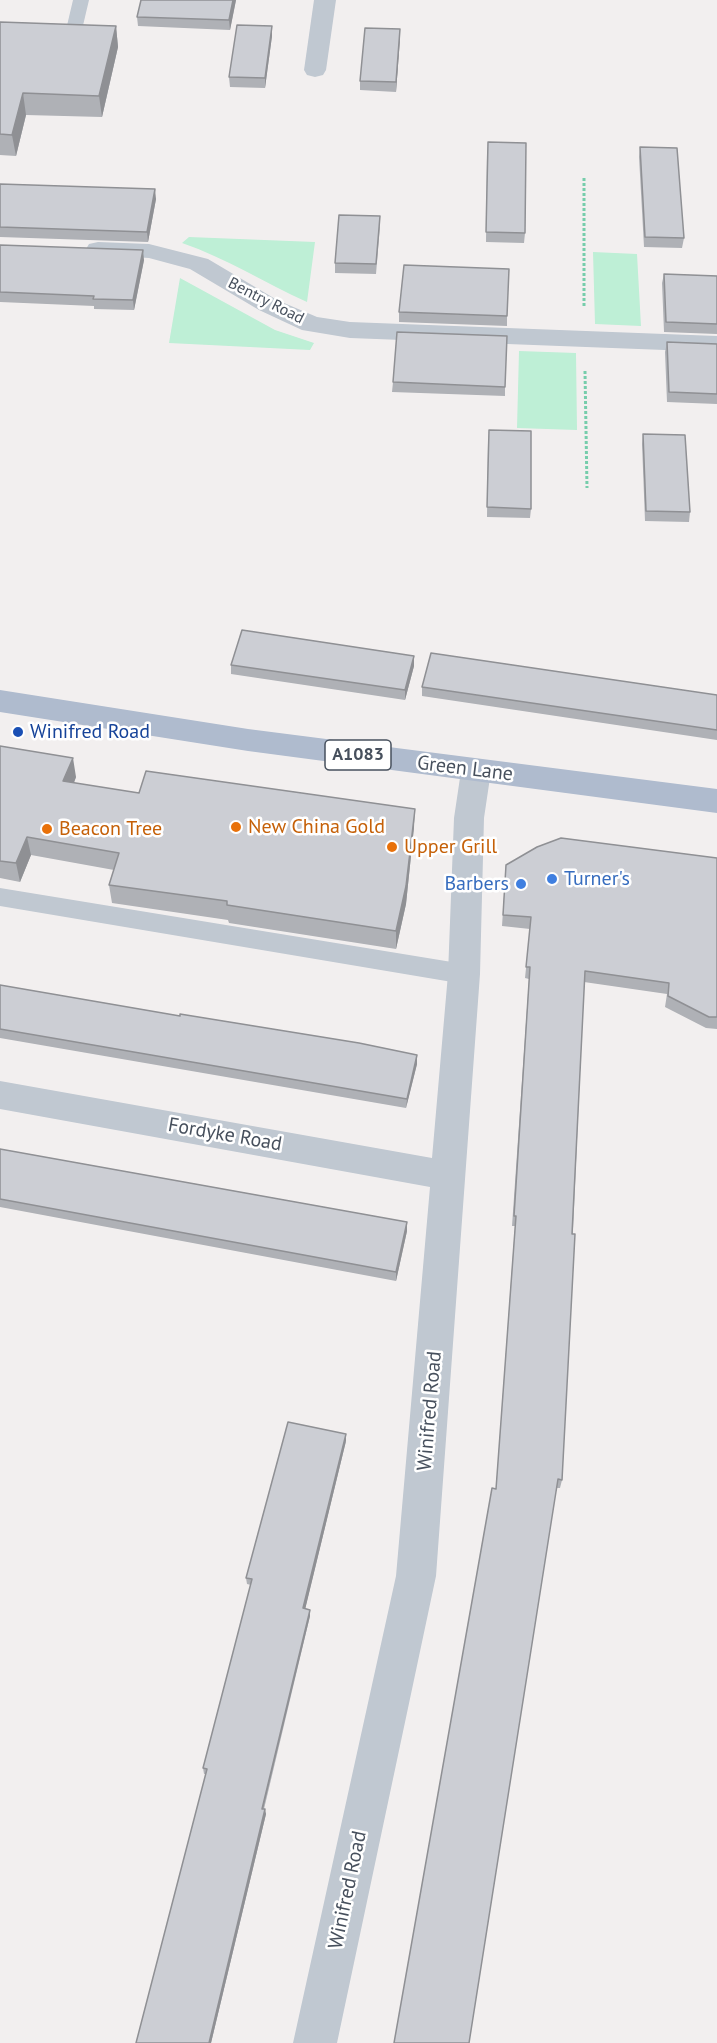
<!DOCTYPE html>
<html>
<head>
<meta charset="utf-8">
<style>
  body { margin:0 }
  canvas { display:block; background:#f2efef }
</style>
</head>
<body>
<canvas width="717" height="2043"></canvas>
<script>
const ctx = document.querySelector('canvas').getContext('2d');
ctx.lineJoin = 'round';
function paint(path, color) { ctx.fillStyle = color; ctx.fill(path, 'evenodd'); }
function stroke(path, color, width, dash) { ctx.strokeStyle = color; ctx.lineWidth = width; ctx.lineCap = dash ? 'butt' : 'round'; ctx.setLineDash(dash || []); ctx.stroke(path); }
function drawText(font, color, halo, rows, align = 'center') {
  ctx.font = font + ' "PT Sans",sans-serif'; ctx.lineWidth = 5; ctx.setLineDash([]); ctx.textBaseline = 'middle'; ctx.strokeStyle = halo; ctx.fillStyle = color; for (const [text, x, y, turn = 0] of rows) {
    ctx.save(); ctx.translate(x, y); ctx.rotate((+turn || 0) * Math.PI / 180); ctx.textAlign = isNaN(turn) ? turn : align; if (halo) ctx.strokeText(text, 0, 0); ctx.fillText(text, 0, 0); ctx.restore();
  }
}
const green = new Path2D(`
  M189,237L315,242L307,302C265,283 226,258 182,243Z
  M593,252L637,254L641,326L595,324Z
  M180,278L275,330L314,343L310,350L169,343Z
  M519,351L576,353L577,430L517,428Z`);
const path = new Path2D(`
  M584,178V307
  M585,371L587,488`);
const lane = new Path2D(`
  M73,0H89L81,34L73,39L65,34Z
  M0,888L464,964L472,967L476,974L472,981L464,984L0,906Z`);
const street = new Path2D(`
  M314,0H336L326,70L323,75L315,77L307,75L304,70Z
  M98,242L149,244L208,259L277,300L317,317L350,322L717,336V352L350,338L302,330L259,310L190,269L149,258L89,254L86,249L89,244Z
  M476,760L487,763L491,771L484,818L480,974L436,1576L337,2043H293L396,1576L430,1187L0,1109V1081L432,1158L448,974L454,818L461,771L465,763Z`);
const primary = new Path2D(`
  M0,690L248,729L717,789V813L248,751L0,712Z`);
const wall = new Path2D(`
  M236,0L230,30L138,26L137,17Z
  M0,22L116,26L118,47L102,117L26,115L16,156L0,155Z
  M272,26V36L265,88L230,87L229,77Z
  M400,29L396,92L360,90V81Z
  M640,147L684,238L682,248L644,247L639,157Z
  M487,152L525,233L524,243L486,242Z
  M0,184L156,199L148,242L0,237Z
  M380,226L376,274L335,273V263Z
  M0,245L144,260L134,310L94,309V306L0,302Z
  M664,274L717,276V334L664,332L662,283Z
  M399,312L507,316V326L399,322Z
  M667,342L717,344V404L667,402L665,352Z
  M393,382L505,387V396L392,392Z
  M643,434L690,512L689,522L645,521L642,444Z
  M488,440L531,509L530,518L487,517Z
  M231,665L414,666L405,700L231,674Z
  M422,687L717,695V740L422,696Z
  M0,746L76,777L74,783L139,793L414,827L406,904L396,949L229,923L228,920L112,903L109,885L114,870L31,855L20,882L0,878Z
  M717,858V1029L706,1028L665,1007L667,994L584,982L562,1480L560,1488L496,1489L515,1226H512L529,979L525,978L530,929L502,926L506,865Z
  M0,985L417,1064L406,1108L0,1038Z
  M0,1149L407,1222V1231L396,1281L0,1207Z
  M346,1441L305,1609L310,1616L264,1809L266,1814L211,2043H136L206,1774H204L203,1768L251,1585L247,1584L246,1578Z`);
const shadedWall = new Path2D(`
  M233,0H236L230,30L229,20Z
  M116,26L118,47L102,117L99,96Z
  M272,26V36L265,88V78Z
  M400,29V39L396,92V82Z
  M23,93L26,115L16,156L12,135Z
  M155,189L156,199L148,242L147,232Z
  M143,250L144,260L134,310L133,300Z
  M414,656V666L405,700V690Z
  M73,758L76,777L67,800L63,781Z
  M415,809L414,827L406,904L396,949V931Z
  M27,837L31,855L20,882L16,863Z
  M417,1055V1064L406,1108L407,1099Z
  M407,1222V1231L396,1281V1272Z
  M346,1434V1441L304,1614L303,1608Z
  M310,1610V1616L262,1813V1809Z
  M265,1809L266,1814L211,2043H209Z`);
const building = new Path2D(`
  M141,0H233L229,20L137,17Z
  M0,22L116,26L99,96L23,93L12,135L0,134Z
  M237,25L272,26L265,78L229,77Z
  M365,28L400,29L396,82L360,81Z
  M488,142L526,143L525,233L486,232Z
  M640,147L677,148L684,238L645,237Z
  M0,184L155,189L147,232L0,227Z
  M339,215L380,216L376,264L335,263Z
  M0,245L143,250L133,300L93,299L94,296L0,292Z
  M404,265L509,269L507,316L399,312Z
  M664,274L717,276V324L666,322Z
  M397,332L507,336L505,387L393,382Z
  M667,342L717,344V394L669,392Z
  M489,430L531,431V509L487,507Z
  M643,434L685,435L690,512L646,511Z
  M242,630L414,656L405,690L231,665Z
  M431,653L717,695V730L422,687Z
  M0,746L73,758L63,781L139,793L146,771L415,809L406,886L396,931L227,905V901L109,885L119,853L27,837L16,863L0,861Z
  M561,838L717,858V1017H709L668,996L669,983L585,971L572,1234H575L562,1480L558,1479L469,2043H394L492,1488L496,1489L516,1216H514L530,967H526L531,917L503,915L506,865L537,847Z
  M0,985L180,1016V1014L359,1043L417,1055L407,1099L0,1029Z
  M0,1149L407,1222L396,1272L0,1199Z
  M288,1422L346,1434L303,1608L310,1610L262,1809H265L209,2043H136L207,1769L203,1768L252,1579L246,1578Z`);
const markers = [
  [18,732,6,"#1a4fb4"],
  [236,827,6,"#e8710a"],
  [47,829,6,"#e8710a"],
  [392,847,6,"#e8710a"],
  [552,879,6,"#3f7fe0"],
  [521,884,6,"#3f7fe0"]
];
const farStreetnames = [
  ["Bentry Road",266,301,27]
];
const shields = [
  [358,755,66]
];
const shieldNames = [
  ["A1083",358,755]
];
const transitNames = [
  ["Winifred Road",30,732]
];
const streetNames = [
  ["Green Lane",465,769,7],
  ["Fordyke Road",225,1135,10],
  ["Winifred Road",430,1411,-85],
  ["Winifred Road",348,1890,-78]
];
const foodNames = [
  ["New China Gold",248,827],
  ["Beacon Tree",59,829],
  ["Upper Grill",404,847]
];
const shopNames = [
  ["Turner's",564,879],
  ["Barbers",509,884,"right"]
];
paint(green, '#beefd6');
stroke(path, '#76cdab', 3, [3, 2]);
paint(lane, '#c0c8d1');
paint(street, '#c0c8d1');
paint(primary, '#afbbce');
paint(wall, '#afb1b6');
paint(shadedWall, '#8f9094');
paint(building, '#ccced4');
stroke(building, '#8f9094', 1.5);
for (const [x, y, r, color] of markers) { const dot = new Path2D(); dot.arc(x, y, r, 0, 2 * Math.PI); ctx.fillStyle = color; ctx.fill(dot); stroke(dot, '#fff', 2); }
drawText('16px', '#47505d', '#fff', farStreetnames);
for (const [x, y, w] of shields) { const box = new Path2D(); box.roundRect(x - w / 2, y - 15, w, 30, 4.5); ctx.fillStyle = '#fff'; ctx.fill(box); stroke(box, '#47505d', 1.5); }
drawText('bold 18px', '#47505d', null, shieldNames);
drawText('20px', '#164399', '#fff', transitNames, 'left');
drawText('20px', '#47505d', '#fff', streetNames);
drawText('20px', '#c56008', '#fff', foodNames, 'left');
drawText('20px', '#366cbe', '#fff', shopNames, 'left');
</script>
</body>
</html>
